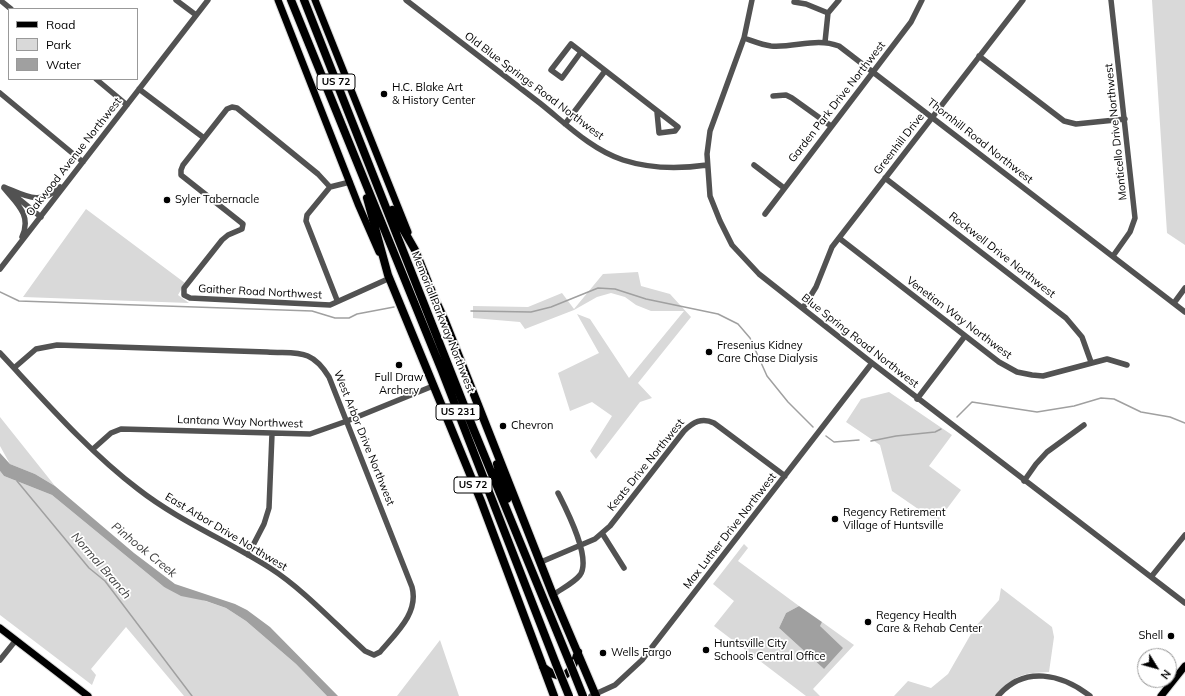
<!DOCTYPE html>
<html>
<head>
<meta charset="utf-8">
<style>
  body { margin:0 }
  #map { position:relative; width:1185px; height:696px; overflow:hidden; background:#fff; font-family:Mulish,sans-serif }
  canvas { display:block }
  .legend { position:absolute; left:8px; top:8px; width:130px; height:72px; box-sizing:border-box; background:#fff; border:1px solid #999; margin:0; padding:5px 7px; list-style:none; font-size:12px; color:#000 }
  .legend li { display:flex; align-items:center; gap:8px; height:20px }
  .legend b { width:20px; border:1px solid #999 }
  .north { position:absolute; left:1137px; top:648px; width:40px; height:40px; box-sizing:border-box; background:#fff; border:1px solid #999; border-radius:50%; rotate:127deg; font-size:11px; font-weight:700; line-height:16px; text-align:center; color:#000 }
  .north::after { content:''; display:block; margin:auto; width:14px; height:18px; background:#000; clip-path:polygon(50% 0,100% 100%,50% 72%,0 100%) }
</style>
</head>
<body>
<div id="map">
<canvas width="1185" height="696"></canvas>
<ul class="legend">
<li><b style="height:5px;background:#000"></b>Road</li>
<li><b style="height:11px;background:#d9d9d9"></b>Park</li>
<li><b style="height:11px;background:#a0a0a0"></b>Water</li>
</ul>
<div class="north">N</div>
</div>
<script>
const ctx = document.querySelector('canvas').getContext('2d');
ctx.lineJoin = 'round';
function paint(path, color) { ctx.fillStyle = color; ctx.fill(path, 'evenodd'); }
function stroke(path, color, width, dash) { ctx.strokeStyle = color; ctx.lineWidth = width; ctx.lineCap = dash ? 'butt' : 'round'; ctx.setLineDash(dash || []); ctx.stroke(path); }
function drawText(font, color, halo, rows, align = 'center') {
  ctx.font = font + ' Mulish,sans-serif'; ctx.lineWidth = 3.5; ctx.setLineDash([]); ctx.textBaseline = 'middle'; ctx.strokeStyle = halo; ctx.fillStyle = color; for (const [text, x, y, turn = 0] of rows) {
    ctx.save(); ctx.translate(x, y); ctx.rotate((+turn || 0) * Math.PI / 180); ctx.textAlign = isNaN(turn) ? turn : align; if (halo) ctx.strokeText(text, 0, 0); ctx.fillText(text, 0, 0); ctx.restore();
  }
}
const green = new Path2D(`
  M1152,0H1185V245L1167,233Z
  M86,209L185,283L178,295L189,303L23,297Z
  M638,272L641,286L670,294L691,317L638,383L652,398L640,402L596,459L590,451L612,416L592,402L570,411L558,373L599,353L577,314L590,319L629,378L684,311H651L636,305L625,297L611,293L597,297L574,310L525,329L520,322L473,318V306L528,307L562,293L574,309L603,274Z
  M889,392L952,435L929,466L961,490L937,522L892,491L880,445L846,422L861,399Z
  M0,417L55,486L35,474L10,464L0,446Z
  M0,471L4,476L52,495L164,587L226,608L246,621L296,664L327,696H184L126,627L91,669L96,675L92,685L0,615Z
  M744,544L748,548L738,561L799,606L786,613L779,628L824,669L820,625L822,622L854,645L813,689L820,696H806L714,626L734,601L713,584Z
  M1001,588L1052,627L1054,637L1049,672C1021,673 1015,675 996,696H894L908,681L931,688L948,674L975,627L999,600Z
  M440,640L459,696H397Z`);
const water = new Path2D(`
  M0,453L10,464L35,474L55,486L134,553L175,584L235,604L247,610L270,627L338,696H327L296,664L246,621L226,608L206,601L181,596L164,587L52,495L4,476L0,471Z
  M799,606L822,622L820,626L843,648L824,669L779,628L786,613Z`);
const stream = new Path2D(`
  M0,292L19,301L312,311L335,318H349L357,314L394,307
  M471,311L531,312L551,307L598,288L615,289L646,299L718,314L738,324L750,338L767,376L788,402L813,427
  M957,417L972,402L1037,412L1074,406L1101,398L1114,399L1141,412L1170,417L1185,423
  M826,436L834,442L859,440
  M871,441L896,436L935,432L941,429
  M17,481L89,568L105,581L192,696`);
const minor = new Path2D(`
  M0,0L11,9
  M176,0L196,15
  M406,0C451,35 496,69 541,104C566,124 592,150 623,160C651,169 679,169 707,165
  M752,0L744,38L710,131L707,154L710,196L720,221L732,245L759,274L872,363L1185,603
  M1111,0L1135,218L1130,232L1113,256
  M794,2L806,4L828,13
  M744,38C753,41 762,45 771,46C795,48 816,37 839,46L1185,312
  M825,42L828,13L839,0
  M581,52L562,78L551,70L571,44L678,127L675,131L659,133L657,112
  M979,56L1064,121L1076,124L1125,119
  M96,79L127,105
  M139,89L204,138
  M0,93L83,162
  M773,96L786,95L792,98L831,126
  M565,124L605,71
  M754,165L784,188
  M885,178L1066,318L1082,337L1091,362
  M4,187C26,196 40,206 60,187
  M330,187L318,174L237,108L232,107L227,109L183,165L181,170V175L243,224L242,229L228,235L222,240L184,288V295L190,298L330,305L390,278
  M330,187L307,215L306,221L337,300
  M330,187L350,182
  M4,188C17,204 32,215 22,237
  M13,194L41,217
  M765,214L911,22L922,0
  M839,238L999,362L1017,372L1032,375L1043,376L1107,359L1127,365
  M0,269L208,0
  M1174,303L1185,288
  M803,308L816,287L832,247L1023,0
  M0,353C42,398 89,452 138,489C179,521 226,540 270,568C303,589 335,624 365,651L374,655L380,652C396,633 419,613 412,587L329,377C311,348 298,354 267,352L57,345L36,349L14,368
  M917,399L965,336
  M93,449L111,433L121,429L310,434L347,421L433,386
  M1024,481L1036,464L1047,452L1084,425
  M602,533L624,568
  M248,555L264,524L269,508L272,434
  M541,562L595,539L610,526L684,431C693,422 702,417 714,423L785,476
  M1151,577L1185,535
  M553,595C561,589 574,583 580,575C592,558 566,509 558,493
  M0,660L16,640
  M591,696L615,685L642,660L872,363
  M998,696C1024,665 1062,674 1090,696`);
const major = new Path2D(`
  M278,0L358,204L379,252
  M315,0L408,232
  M0,628L88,696
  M1161,696L1185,666`);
const highway = new Path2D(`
  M291,0L442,371L556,664
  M304,0L473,428L569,661
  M367,198L388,275L481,501L554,696
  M392,210L415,250L434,297L445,321L553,595L596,696
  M497,464L507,499
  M543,667C564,685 572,673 578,652`);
const highwayBridge = new Path2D(`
  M569,661L583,696
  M556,664L569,696`);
const markers = [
  [384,94,4,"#000"],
  [167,200,4,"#000"],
  [709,352,4,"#000"],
  [399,365,4,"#000"],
  [503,426,4,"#000"],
  [835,519,4,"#000"],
  [868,622,4,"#000"],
  [1171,636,4,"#000"],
  [706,650,4,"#000"],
  [603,653,4,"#000"]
];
const shields = [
  [336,82,38],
  [458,412,44],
  [473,485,38]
];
const shieldNames = [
  ["US 72",336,82],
  ["US 231",458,412],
  ["US 72",473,485]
];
const streetNames = [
  ["Old Blue Springs Road Northwest",534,86,37],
  ["Garden Park Drive Northwest",837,102,-52],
  ["Monticello Drive Northwest",1116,132,-96],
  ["Thornhill Road Northwest",980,141,38],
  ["Greenhill Drive",899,144,-52],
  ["Oakwood Avenue Northwest",74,157,-52],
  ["Rockwell Drive Northwest",1002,255,38],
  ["Gaither Road Northwest",260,292,3],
  ["Venetian Way Northwest",959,318,37],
  ["Memorial Parkway Northwest",443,322,68],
  ["Blue Spring Road Northwest",860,341,38],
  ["Lantana Way Northwest",240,422,2],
  ["West Arbor Drive Northwest",364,438,68],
  ["Keats Drive Northwest",646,465,-51],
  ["Max Luther Drive Northwest",730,531,-52],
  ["East Arbor Drive Northwest",226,532,31]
];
const poiNames = [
  ["H.C. Blake Art",392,88],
  ["& History Center",392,101],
  ["Syler Tabernacle",175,200],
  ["Fresenius Kidney",717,346],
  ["Care Chase Dialysis",717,359],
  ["Full Draw",399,378,"center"],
  ["Archery",399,391,"center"],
  ["Chevron",511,426],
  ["Regency Retirement",843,513],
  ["Village of Huntsville",843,526],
  ["Regency Health",876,616],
  ["Care & Rehab Center",876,629],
  ["Shell",1163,636,"right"],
  ["Huntsville City",714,644],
  ["Schools Central Office",714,657],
  ["Wells Fargo",611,653]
];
const waterNames = [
  ["Pinhook Creek",144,550,39],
  ["Normal Branch",101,566,49]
];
paint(green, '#d9d9d9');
paint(water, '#a0a0a0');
stroke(stream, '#a0a0a0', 1.5);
stroke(major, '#dbdbdb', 9);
stroke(highway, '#dbdbdb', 10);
stroke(minor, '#525252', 5.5);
stroke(major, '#000', 7);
stroke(highway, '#000', 8);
stroke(highwayBridge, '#dbdbdb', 10, []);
stroke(highwayBridge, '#000', 8);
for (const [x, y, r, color] of markers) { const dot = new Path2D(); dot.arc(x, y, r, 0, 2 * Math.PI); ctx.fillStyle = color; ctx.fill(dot); stroke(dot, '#fff', 1.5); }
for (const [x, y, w] of shields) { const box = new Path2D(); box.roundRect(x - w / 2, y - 8, w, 16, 3); ctx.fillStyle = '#fff'; ctx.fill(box); stroke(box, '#000', 1); }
drawText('bold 10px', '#000', null, shieldNames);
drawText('11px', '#000', '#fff', streetNames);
drawText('11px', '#000', '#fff', poiNames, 'left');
drawText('italic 12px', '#414141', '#fff', waterNames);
</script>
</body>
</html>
